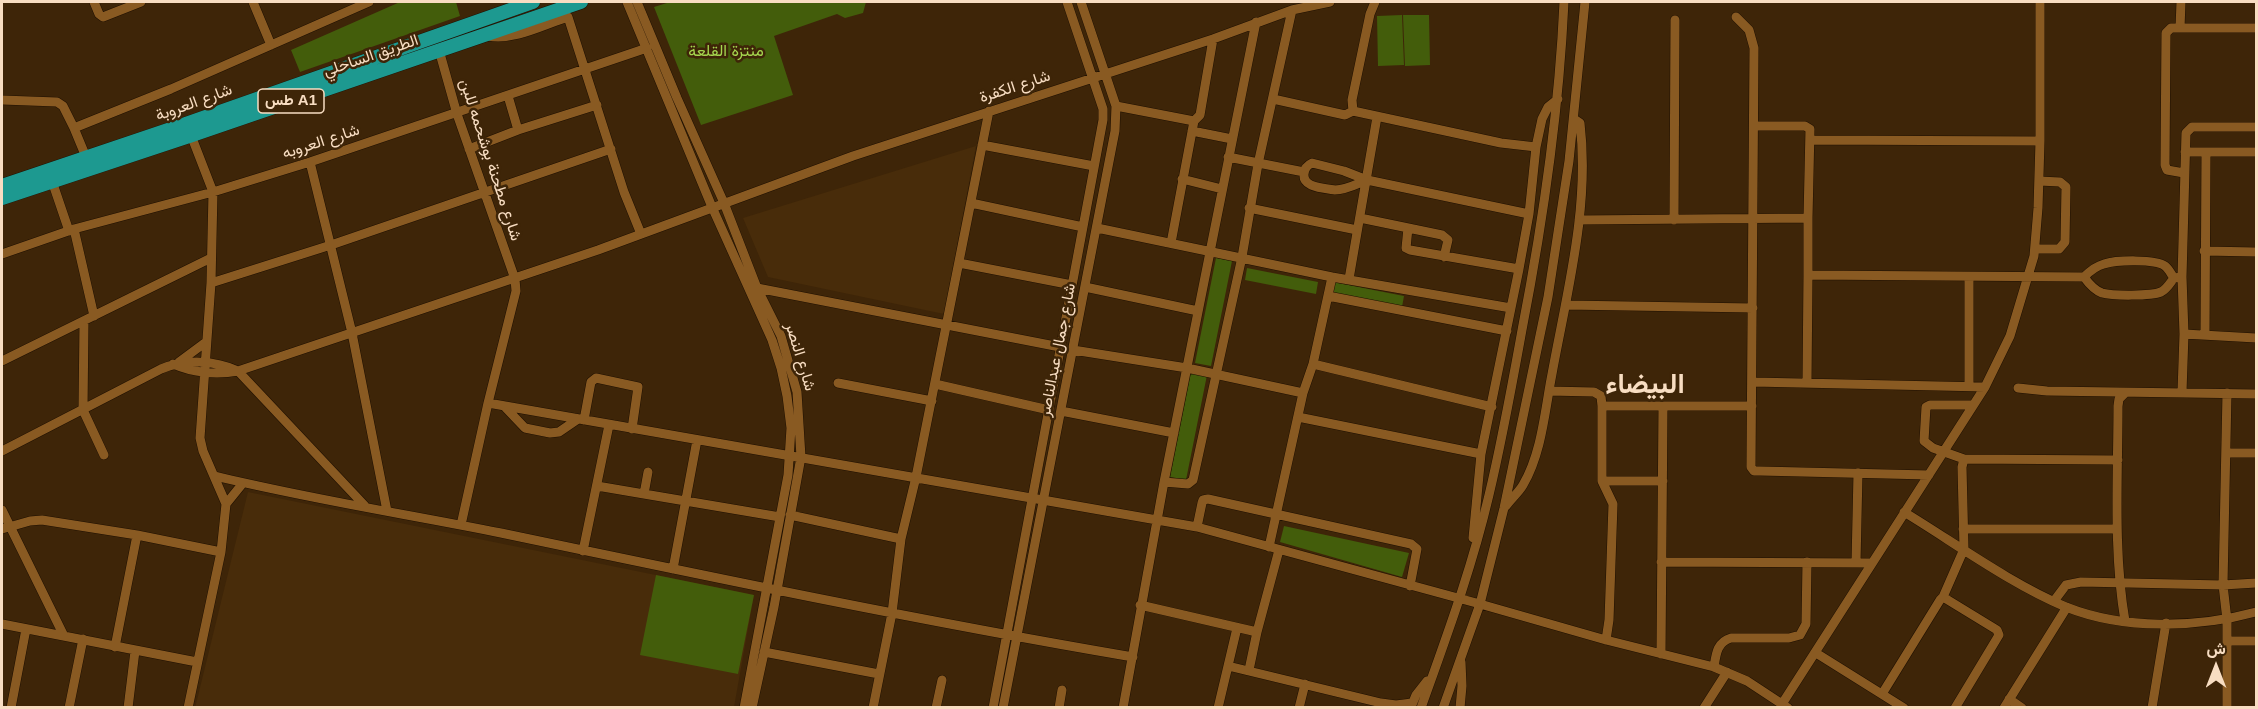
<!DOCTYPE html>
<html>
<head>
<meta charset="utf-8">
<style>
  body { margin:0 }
  #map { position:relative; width:2258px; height:709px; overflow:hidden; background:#3e2508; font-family:Helvetica,Vazirmatn,sans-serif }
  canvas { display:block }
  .frame { position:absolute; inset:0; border:3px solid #f8ddc2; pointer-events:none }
  .north { position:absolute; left:2186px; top:637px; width:60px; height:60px; -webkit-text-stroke:4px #3e2508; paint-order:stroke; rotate:0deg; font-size:16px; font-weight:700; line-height:24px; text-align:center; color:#f8ddc2 }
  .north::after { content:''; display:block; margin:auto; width:21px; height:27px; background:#f8ddc2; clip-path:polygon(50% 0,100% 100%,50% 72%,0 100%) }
</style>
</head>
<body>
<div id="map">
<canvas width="2258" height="709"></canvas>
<div class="frame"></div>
<div class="north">ش</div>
</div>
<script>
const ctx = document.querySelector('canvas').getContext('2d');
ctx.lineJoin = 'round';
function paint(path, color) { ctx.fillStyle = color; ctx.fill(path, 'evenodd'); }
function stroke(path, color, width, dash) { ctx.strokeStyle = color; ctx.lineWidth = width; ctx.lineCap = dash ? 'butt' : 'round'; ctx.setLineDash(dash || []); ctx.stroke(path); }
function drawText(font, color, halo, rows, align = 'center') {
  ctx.font = font + ' Helvetica,Vazirmatn,sans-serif'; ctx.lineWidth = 5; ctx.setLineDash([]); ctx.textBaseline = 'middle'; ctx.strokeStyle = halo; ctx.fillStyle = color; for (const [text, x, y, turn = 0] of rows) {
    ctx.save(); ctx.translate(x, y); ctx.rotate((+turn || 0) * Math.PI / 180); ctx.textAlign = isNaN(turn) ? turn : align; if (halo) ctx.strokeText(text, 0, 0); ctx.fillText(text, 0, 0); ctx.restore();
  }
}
const built = new Path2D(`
  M976,146L944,314L768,277L743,218Z
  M248,492L754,595L734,707L195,708Z`);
const green = new Path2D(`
  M400,2H456L460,16L300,72L291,50Z
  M670,2H870H866L863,13L845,18L837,14L774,36L793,95L701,125L654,7Z
  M1402,15L1404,65L1378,66L1377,16Z
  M1403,15H1429L1430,65L1405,66Z
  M1216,258L1232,261L1211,366L1195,363Z
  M1247,268L1318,282L1316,294L1245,280Z
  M1333,282L1404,296L1402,307L1331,294Z
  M1191,372L1207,375L1186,480L1170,477Z
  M1284,526L1409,553L1402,577L1280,542Z
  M656,575L754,595L738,674L640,655Z`);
const minor = new Path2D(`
  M94,2L99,14L103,17L141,2
  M253,2L271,45
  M627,2L712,207L772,340L781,368L787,396L791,428L788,475L744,708
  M637,2L677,98L724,203L757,288L781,336L797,392L801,457L774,607L752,708
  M1736,17L1749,30L1754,48L1751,467L1754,471H1760L1929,475
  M2180,28L2181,2
  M488,36C514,41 543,25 568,17L624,192L641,234
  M439,50L457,114L515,279L516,291L488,403L461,525
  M508,96L518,130
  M1273,99L1345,115L1353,111L1501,143L1536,147
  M2,100L57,102L63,106L74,128L171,89L369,2
  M1116,106L1194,121
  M1353,111L1352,100L1370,14L1375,2
  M1754,126H1805L1810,129L1808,218
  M74,128L86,157
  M189,130L213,192L211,283L200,438L203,451L226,504
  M1192,131L1232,139
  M1810,140L2040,141
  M982,145L1094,166
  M469,149L518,130L597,105
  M2185,152H2256
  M1228,157L1304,172
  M310,162L352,333L387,511
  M2184,173L2167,170L2165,165L2166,33L2171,28H2256
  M1182,179L1222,189
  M1367,180C1357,184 1346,190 1335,190C1328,189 1317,188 1311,185C1300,180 1303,167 1312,163L1344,171L1367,180L1529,214
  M52,181L69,231
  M971,203L1083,227
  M1249,208L1357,230
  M1360,218L1442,235L1448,240L1444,257
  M1579,220L1808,218V275L2084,277C2089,284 2094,290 2102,293C2113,296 2151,296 2161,292C2167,289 2170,283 2174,278L2182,277
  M1674,220L1675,20
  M1097,228L1332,277L1511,308
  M1408,228L1406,248L1410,250L1519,269
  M74,229L94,316
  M1171,243L1194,121L1200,115L1213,39
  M2035,249H2059L2065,242L2066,187L2060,182L2039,181
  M2204,251L2256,252
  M2,254L74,229L213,192L310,162L647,48
  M959,263L1072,285
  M1969,277V386
  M2084,277C2090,271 2096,266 2104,264C2116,260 2156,259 2165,266C2169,269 2171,274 2174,278
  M1349,279L1377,117
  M211,283L331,245L611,149
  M1085,287L1198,311
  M757,288L1060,347
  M1328,296L1507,331
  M1566,305L1753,308
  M84,322L83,410L104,455
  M2184,334L2256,338
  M2205,334L2206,152
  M1073,350L1187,368L1303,393
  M2,361L211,258
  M179,362L206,342
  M173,364C193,373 217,375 238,371L598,250L853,156L1213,39L1292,10L1330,2
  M1313,364L1492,407
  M1753,382L1985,387
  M838,383L932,401
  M1807,383L1808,275
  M935,384L1049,410
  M2018,388L2047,391L2256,394
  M1549,391L1594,392L1601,396L1602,406H1752
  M2182,392L2184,334L2182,277L2186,133L2192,127H2256
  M488,403L1197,527L1480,604L1606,640L1714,667L1747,681L1788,708
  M1973,405H1930L1926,407L1924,441L1933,448L1964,459L2118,460
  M504,406L525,428L550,433L559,432L578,419
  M1602,406V481L1613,504L1609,620L1606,640
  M1061,411L1174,433
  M1298,417L1481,454
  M584,420L591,382L596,378L638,387L632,429
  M2,451L161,369C185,359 215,360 238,371L365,506
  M2226,453H2256
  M648,472L644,494L780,517
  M215,476C309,499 406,514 501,533C711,577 921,621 1133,657
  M1602,481H1663
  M1164,482L1188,484L1193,480L1242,257L1258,164L1292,10
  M597,486L644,494
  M1506,506C1511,499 1519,492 1523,485C1542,453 1545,409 1552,374C1567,292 1590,206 1580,123L1574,119
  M2,510L64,636
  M1904,512C1955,543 2011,584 2066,607C2124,630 2197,628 2256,612
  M790,515L901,539
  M1197,527L1202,503L1203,500L1208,499L1411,544L1417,549L1410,586
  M2,529L30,521L42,520L137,535L221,552
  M1963,529H2117
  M1473,538L1481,454L1519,269L1529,214L1536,147L1542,119L1548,107L1558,99
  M1269,547L1303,393L1313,364L1332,277
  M583,551L609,425
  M1661,562L1872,563
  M1856,563L1858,473
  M673,569L697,440
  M1943,597L1964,549L1962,467L1964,459
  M2054,601L2066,585L2081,582L2223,585L2256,583
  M1140,605L1257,632L1249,670
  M2125,621C2113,550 2118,478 2118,406L2119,399L2125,393
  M2,624L197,662
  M1257,632L1279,550
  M2227,641H2256
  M115,647L137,535
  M764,652L879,674
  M1816,653L1904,708
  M1661,654L1663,406
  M1228,666L1381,703L1396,705L1412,703
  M1714,667C1716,654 1717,642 1731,638H1789L1800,635L1806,624L1807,562
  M1882,694L1940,600L1943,597L1997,630L1999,635L1955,708
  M2009,699L2022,708
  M1782,704L1985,387L2010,336L2034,256L2038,208L2040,141V2
  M1411,707L1416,695L1427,681
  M11,708L26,629
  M69,708L83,639
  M128,708L135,651
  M188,708L221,552L226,504L243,483
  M873,708L892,613L901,539L916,477L989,111
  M936,708L942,680
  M993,708L1103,120V109L1067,2
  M1003,708L1115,131L1116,106L1081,2
  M1059,708L1062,690
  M1123,708L1164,482L1256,22
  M1218,708L1237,628
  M1299,708L1305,684
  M1421,708C1446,638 1472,568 1489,495C1502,441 1512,385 1522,330C1543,222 1559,112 1564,2
  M1443,708L1480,604L1504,508L1548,297L1569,161L1585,2
  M1460,708L1462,686L1461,662
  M1704,708L1727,672
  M2004,708L2067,607
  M2152,708L2166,623
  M2227,708V620L2223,585L2227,393`);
const highway = new Path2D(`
  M2,186L186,124L533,2
  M2,198L192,135L581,2`);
const shields = [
  [291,101,66]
];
const shieldNames = [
  ["طس A1",291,101]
];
const parkNames = [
  ["منتزة القلعة",726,52]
];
const streetNames = [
  ["الطريق الساحلي",371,56,-19],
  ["شارع الكفرة",1015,87,-18],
  ["شارع العروبة",194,103,-20],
  ["شارع العروبه",321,142,-18],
  ["شارع مطحنة بوشحمه للبن",490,160,72],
  ["شارع جمال عبدالناصر",1058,350,-79],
  ["شارع النصر",800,357,73]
];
const townNames = [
  ["البيضاء",1645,385]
];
paint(built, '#482c0a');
paint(green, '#435d0b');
stroke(minor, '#1f1002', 10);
stroke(highway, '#1f1002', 15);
stroke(minor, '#895a22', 9);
stroke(highway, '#1d9990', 14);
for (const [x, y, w] of shields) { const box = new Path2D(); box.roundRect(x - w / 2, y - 12, w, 24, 4.5); ctx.fillStyle = '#3e2508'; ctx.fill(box); stroke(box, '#f8ddc2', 1.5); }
drawText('bold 15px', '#f8ddc2', null, shieldNames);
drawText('16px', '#a5d64f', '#3e2508', parkNames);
drawText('16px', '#f8ddc2', '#3e2508', streetNames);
drawText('bold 28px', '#f8ddc2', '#3e2508', townNames);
</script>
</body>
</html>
